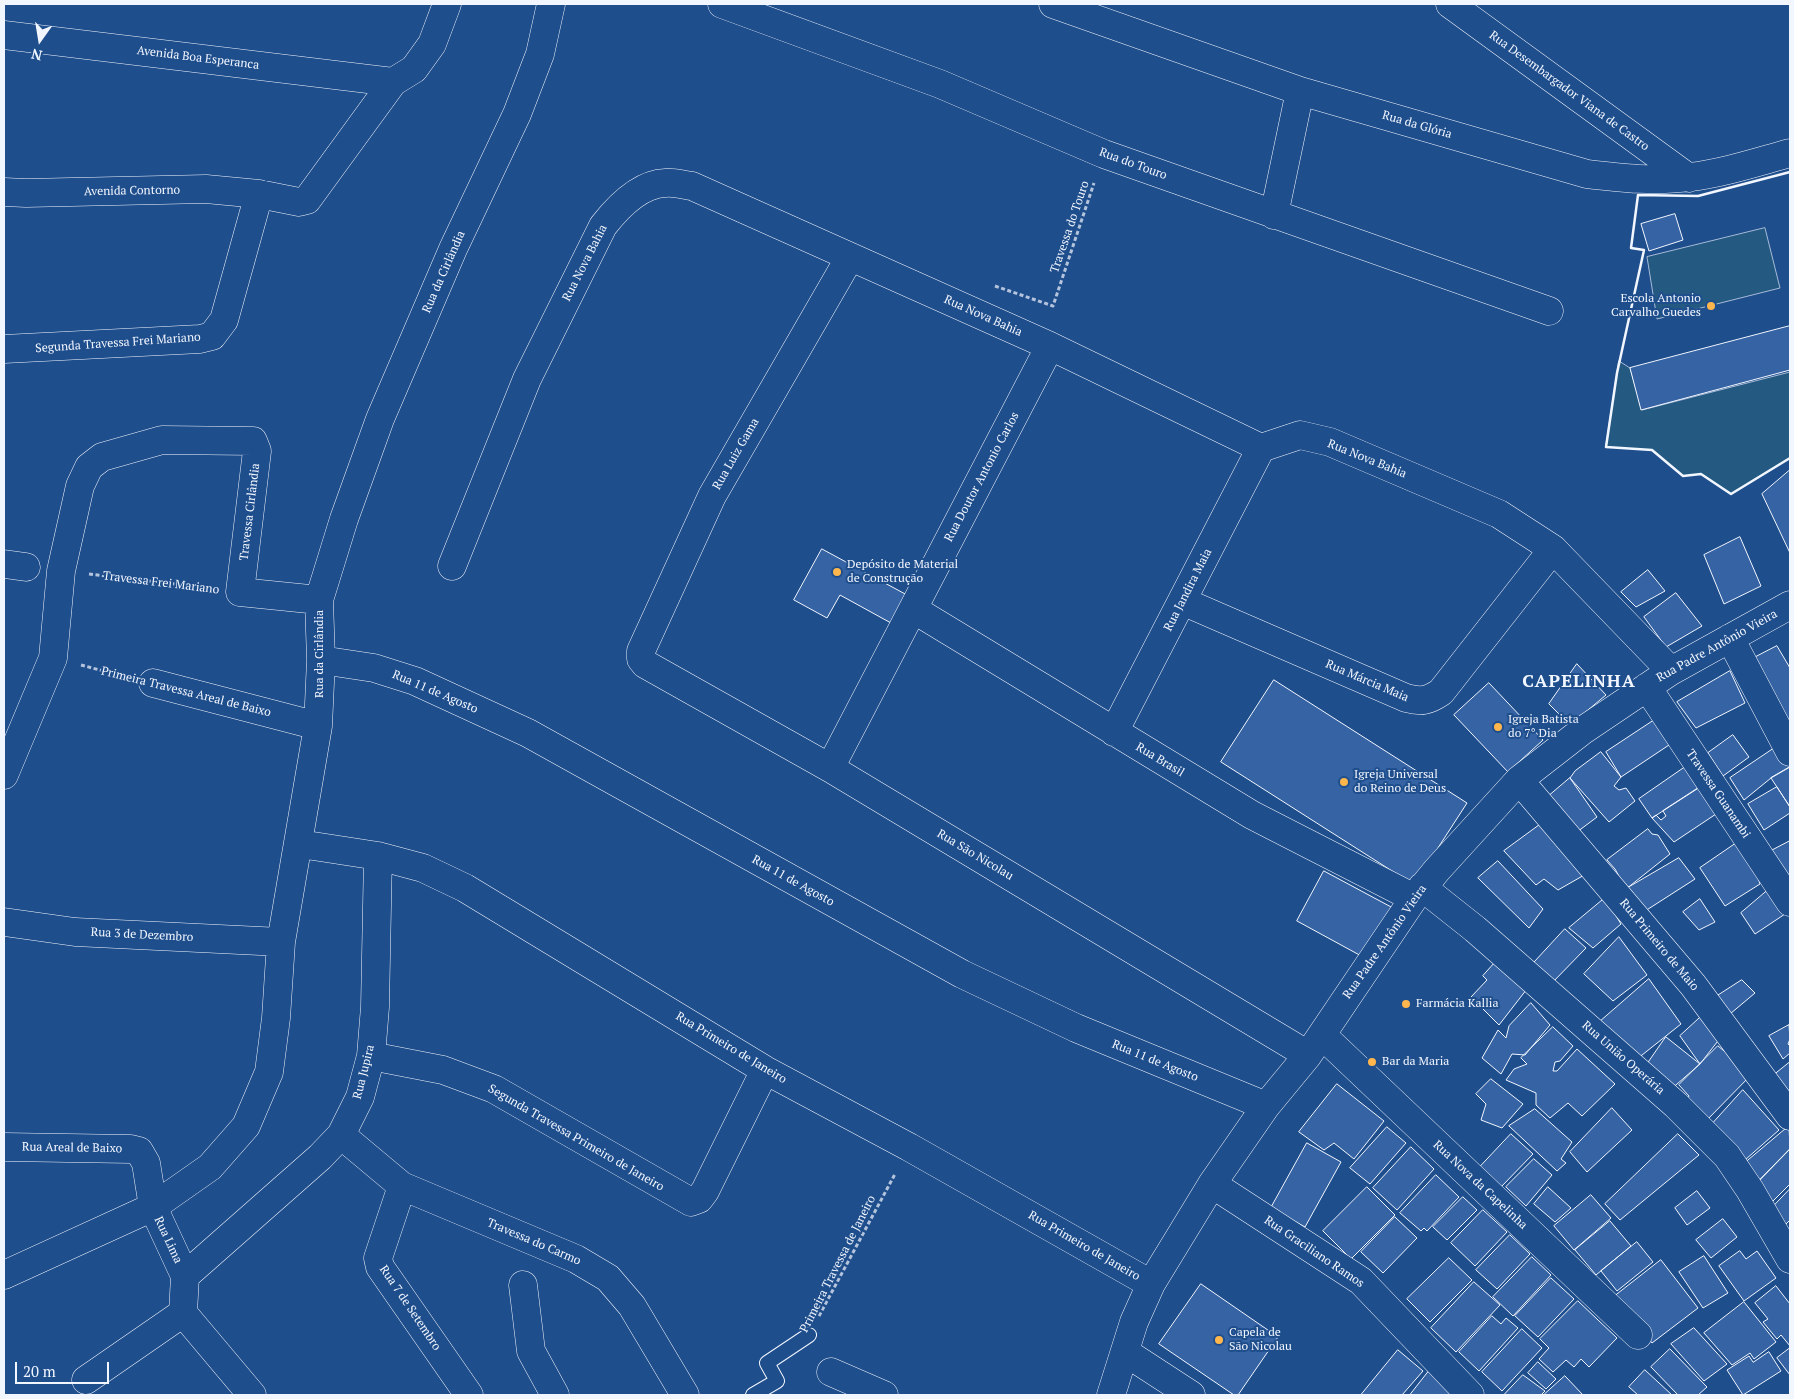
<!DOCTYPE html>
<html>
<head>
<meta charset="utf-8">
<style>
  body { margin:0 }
  #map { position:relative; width:1794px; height:1399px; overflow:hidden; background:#1f4e8c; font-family:"PT Serif",serif }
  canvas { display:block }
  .frame { position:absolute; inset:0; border:5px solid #f2f6ff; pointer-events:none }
  .north { position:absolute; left:15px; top:15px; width:50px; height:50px; -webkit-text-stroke:4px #1f4e8c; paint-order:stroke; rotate:193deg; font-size:14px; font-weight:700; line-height:20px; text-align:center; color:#f2f6ff }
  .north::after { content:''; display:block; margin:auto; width:18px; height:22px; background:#f2f6ff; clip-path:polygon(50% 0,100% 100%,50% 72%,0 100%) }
  .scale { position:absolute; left:15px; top:1362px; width:94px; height:22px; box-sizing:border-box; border:2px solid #f2f6ff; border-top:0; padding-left:6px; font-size:15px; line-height:18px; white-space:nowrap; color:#f2f6ff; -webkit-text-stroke:4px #1f4e8c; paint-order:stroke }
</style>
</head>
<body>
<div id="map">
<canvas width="1794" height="1399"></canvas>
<div class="frame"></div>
<div class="north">N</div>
<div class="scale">20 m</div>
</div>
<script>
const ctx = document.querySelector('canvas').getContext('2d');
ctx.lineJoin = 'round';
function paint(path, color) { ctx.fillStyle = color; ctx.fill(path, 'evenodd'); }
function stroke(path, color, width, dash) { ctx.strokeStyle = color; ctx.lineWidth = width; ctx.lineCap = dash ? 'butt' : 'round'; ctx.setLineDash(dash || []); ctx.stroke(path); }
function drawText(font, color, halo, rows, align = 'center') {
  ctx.font = font + ' "PT Serif",serif'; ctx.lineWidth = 4; ctx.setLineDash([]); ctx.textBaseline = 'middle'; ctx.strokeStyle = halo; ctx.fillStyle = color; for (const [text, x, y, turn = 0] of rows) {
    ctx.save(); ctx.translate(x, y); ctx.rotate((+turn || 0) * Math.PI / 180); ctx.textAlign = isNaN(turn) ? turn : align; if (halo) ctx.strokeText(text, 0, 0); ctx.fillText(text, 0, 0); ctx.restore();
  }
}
const green = new Path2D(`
  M1765,228L1780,288L1657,319L1647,257Z
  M1619,361L1630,368L1642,410L1790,372V458L1731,494L1701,474L1683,476L1652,450L1606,447Z`);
const building = new Path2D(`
  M1675,214L1683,240L1649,251L1641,224Z
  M1790,326V370L1641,410L1630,368Z
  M1790,470V553L1762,494Z
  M1740,537L1761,586L1724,604L1704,555Z
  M822,549L907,595L891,623L840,595L827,618L794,600Z
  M1648,570L1665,591L1636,607L1621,592Z
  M1676,593L1702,626L1666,647L1644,617Z
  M1777,646L1790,668V726L1750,660Z
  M1577,664L1606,695L1570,725L1549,704Z
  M1730,671L1745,703L1696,728L1677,702Z
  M1274,680L1467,803L1414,885L1221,762Z
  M1489,683L1543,740L1508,772L1454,715Z
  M1656,719L1675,741L1621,777L1606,752Z
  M1733,735L1749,757L1723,776L1708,753Z
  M1779,745L1790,767L1771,778L1744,800L1730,778Z
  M1601,752L1621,777L1614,786L1619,790L1626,788L1635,801L1609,822L1570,778L1575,771Z
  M1691,763L1700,787L1652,818L1639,799Z
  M1790,767V807L1771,778Z
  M1570,778L1597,817L1577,832L1550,795Z
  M1700,787L1719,812L1674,842L1652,818L1656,815L1661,820L1666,816L1663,811Z
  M1777,787L1790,807V813L1764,830L1748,804Z
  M1545,821L1586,874L1558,890L1544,879L1536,885L1504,851Z
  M1648,829L1652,834L1658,835L1670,854L1626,889L1615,869L1607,860Z
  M1790,841V879L1769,852Z
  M1738,842L1755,866L1760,884L1725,906L1700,868Z
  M1679,858L1695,879L1642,913L1626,889Z
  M1498,861L1543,909L1529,928L1478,878Z
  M1324,871L1393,908L1365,958L1297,921Z
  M1774,885L1788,912L1755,934L1741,913Z
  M1605,898L1621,924L1593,948L1569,928Z
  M1700,899L1715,922L1699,930L1683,912Z
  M1565,929L1586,948L1550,985L1530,967Z
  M1619,937L1647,975L1613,1001L1584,974Z
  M1500,957L1530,985L1499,1025L1471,997L1487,980L1483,976Z
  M1649,979L1681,1024L1632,1063L1595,1026Z
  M1742,980L1755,993L1724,1019L1711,1000Z
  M1531,1003L1550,1025L1525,1055L1512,1054L1501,1074L1482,1058L1498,1030L1506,1038L1509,1026Z
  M1704,1014L1721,1037L1700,1064L1680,1036Z
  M1789,1025L1790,1039L1788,1044L1790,1046V1053L1783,1059L1769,1036Z
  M1553,1027L1573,1046L1560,1061L1555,1062L1553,1071H1557L1577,1049L1615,1084L1582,1116L1568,1103L1550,1118L1536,1105V1093L1506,1080L1514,1069L1527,1064L1521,1058Z
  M1666,1037L1700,1064L1669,1091L1648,1063Z
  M1718,1046L1752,1074L1706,1121L1686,1103L1689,1096L1679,1085Z
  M1790,1062V1097L1769,1079Z
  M1491,1079L1523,1104L1502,1128L1481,1120L1486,1104L1476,1094Z
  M1337,1084L1384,1121L1354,1159L1334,1143L1324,1150L1299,1132Z
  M1743,1090L1779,1130L1737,1167L1705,1132Z
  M1612,1108L1632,1130L1587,1172L1570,1152Z
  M1535,1109L1572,1142L1561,1159L1566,1163L1557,1171L1509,1126Z
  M1789,1126L1790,1149L1753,1187L1739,1168Z
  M1387,1127L1406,1143L1370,1184L1350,1168Z
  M1511,1134L1533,1154L1501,1187L1480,1167Z
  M1678,1134L1699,1155L1620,1220L1605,1204Z
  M1307,1143L1341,1162L1305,1227L1271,1208Z
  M1411,1147L1434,1169L1397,1210L1373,1188Z
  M1790,1149V1184L1768,1206L1753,1187Z
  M1534,1159L1552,1175L1526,1206L1506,1187Z
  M1436,1175L1459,1197L1427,1231L1424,1228L1421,1231L1400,1213Z
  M1367,1187L1395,1215L1351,1259L1323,1231Z
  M1548,1187L1571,1208L1555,1222L1534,1204Z
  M1790,1189V1220L1783,1227L1771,1209Z
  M1697,1191L1710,1208L1687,1225L1675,1208Z
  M1591,1195L1611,1218L1574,1250L1554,1226Z
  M1463,1197L1477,1210L1447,1240L1433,1227Z
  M1483,1210L1507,1232L1475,1266L1451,1243Z
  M1395,1217L1417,1238L1383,1273L1361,1252Z
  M1723,1219L1737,1237L1711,1258L1696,1240Z
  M1610,1221L1631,1246L1596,1275L1575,1250Z
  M1510,1235L1530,1254L1497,1289L1476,1270Z
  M1637,1242L1653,1262L1617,1291L1601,1271Z
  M1740,1251L1746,1259L1757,1251L1776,1278L1744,1301L1719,1266Z
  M1704,1256L1728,1293L1703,1308L1679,1272Z
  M1532,1257L1551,1275L1513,1316L1493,1297Z
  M1449,1258L1472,1280L1430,1322L1407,1299Z
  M1661,1260L1698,1308L1652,1343L1615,1296Z
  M1551,1278L1574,1299L1538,1337L1515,1316Z
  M1474,1282L1500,1305L1456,1352L1431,1328Z
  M1201,1284L1278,1337L1238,1395H1234L1159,1344Z
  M1776,1286L1790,1304V1346L1781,1335L1777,1339L1763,1322L1768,1319L1755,1303Z
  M1578,1301L1617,1338L1589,1367L1581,1359L1574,1367L1566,1360L1553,1372L1539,1359L1549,1348L1540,1339Z
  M1744,1302L1776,1342L1754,1359L1750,1353L1732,1365L1704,1333Z
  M1492,1316L1501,1324L1506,1318L1518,1328L1479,1371L1459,1352Z
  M1694,1328L1727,1364L1704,1381L1671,1344Z
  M1522,1329L1542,1348L1502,1391L1482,1372Z
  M1790,1348V1375L1777,1358Z
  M1670,1349L1707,1387L1698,1395H1678L1651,1367Z
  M1398,1350L1423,1371L1402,1395H1361Z
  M1769,1352L1781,1371L1743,1395L1727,1370L1749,1356L1753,1362Z
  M1538,1362L1556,1379L1546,1389L1528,1373Z
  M1645,1370L1672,1395H1638L1629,1387Z
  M1429,1371L1454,1395H1410Z
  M1523,1375L1545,1391L1541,1395H1504Z
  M1565,1376L1583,1395H1546L1545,1394Z`);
const path = new Path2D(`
  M995,286L1053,306L1094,183
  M89,574L210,588
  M81,665L126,677
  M819,1316L895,1174`);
const lane = new Path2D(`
  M753,1395L777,1381L767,1363L809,1335`);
const street = new Path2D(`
  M722,4L940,84L1104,154L1549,311
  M1053,4L1300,91L1587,174C1621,178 1656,182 1690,177C1724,173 1757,162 1790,153
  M1450,4L1689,178
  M4,35L393,82
  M4,192L26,193L206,189L259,194
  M1274,215L1300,91
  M850,257L712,496L641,651V659L645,664L830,768L1308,1055
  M4,349L200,339L212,336L224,320L259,194L299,202L307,200L393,82L414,69L432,44L447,4
  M4,564L26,567
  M452,566L527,379L603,226C617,208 640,184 665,183C674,182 684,185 692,186L1050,346L1261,448L1300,435L1330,442L1499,514L1553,549L1671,671
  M1182,601L1406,698C1421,702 1428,701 1441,692L1553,549
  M913,609L1252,815L1414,898
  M1730,638L1790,752
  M321,660L374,668L415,681L528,733L962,974L1076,1028L1266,1106
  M153,683L318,726
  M1647,687L1790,902
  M1114,732L1261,448
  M830,768L1050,346
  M4,775L53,658L61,571L80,486L89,467L102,457L162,440L253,441L257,451L240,592L319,600
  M1519,780L1693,985L1790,1116
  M300,844L378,856L423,868L465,888L765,1070L909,1147L1151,1284
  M1422,887L1475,929L1676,1105L1727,1156L1750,1190L1790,1259
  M4,922L75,932L281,942
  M1322,1035L1638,1335
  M371,1056L443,1070L494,1089L691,1202L699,1199L705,1191L765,1070
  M341,1135L402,1186L576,1259L608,1278L632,1306L685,1395
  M4,1147L131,1149L139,1151L146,1163L153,1207L185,1276L183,1313L252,1395
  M1212,1184L1361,1281L1470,1395
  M402,1186L378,1258L380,1267L469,1395
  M4,1275L153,1207L210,1167L246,1126L269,1072L276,1018L281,942L318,726L321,660L319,600L344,519L380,419L453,249L517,114L540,54L551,4
  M185,1276L320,1157L341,1135L360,1097L371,1056L375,1007L378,856
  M523,1285L531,1351L555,1395
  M1125,1352L1191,1395
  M831,1372L884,1395
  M86,1380L183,1313
  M1111,1395L1134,1322L1151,1284L1212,1184L1266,1106L1308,1055L1414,898L1437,870L1519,780L1582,731L1671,671L1790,605`);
const wall = new Path2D(`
  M1790,172L1698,196L1638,195L1631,248L1644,250L1617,373L1606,447L1652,450L1683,476L1701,474L1731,494L1790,458`);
const markers = [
  [1711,306,5,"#ffb74d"],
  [837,572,5,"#ffb74d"],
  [1498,727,5,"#ffb74d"],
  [1344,782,5,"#ffb74d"],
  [1406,1004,5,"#ffb74d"],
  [1372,1062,5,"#ffb74d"],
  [1219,1340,5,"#ffb74d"]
];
const streetNames = [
  ["Avenida Boa Esperanca",198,58,7],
  ["Rua Desembargador Viana de Castro",1569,91,36],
  ["Rua da Glória",1417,125,16],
  ["Rua do Touro",1133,164,20],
  ["Avenida Contorno",132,191,-1],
  ["Travessa do Touro",1070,227,-71],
  ["Rua Nova Bahia",585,263,-63],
  ["Rua da Cirlândia",444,272,-66],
  ["Rua Nova Bahia",983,316,24],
  ["Segunda Travessa Frei Mariano",118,343,-4],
  ["Rua Luiz Gama",736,454,-60],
  ["Rua Nova Bahia",1367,459,22],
  ["Rua Doutor Antonio Carlos",982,477,-62],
  ["Travessa Cirlândia",250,512,-83],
  ["Travessa Frei Mariano",161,583,7],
  ["Rua Jandira Maia",1188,590,-63],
  ["Rua Padre Antônio Vieira",1717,646,-29],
  ["Rua da Cirlândia",320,654,-90],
  ["Rua Márcia Maia",1367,681,23],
  ["Primeira Travessa Areal de Baixo",186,692,14],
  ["Rua 11 de Agosto",435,692,23],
  ["Rua Brasil",1160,760,31],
  ["Travessa Guanambi",1718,794,56],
  ["Rua São Nicolau",975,855,31],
  ["Rua 11 de Agosto",793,881,29],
  ["Rua 3 de Dezembro",142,935,3],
  ["Rua Padre Antônio Vieira",1385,942,-55],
  ["Rua Primeiro de Maio",1659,945,50],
  ["Rua Primeiro de Janeiro",731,1048,31],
  ["Rua União Operária",1623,1058,41],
  ["Rua 11 de Agosto",1155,1061,22],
  ["Rua Jupira",364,1072,-76],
  ["Segunda Travessa Primeiro de Janeiro",576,1138,30],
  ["Rua Areal de Baixo",72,1148,1],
  ["Rua Nova da Capelinha",1480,1185,43],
  ["Rua Lima",168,1240,65],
  ["Travessa do Carmo",534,1242,23],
  ["Rua Primeiro de Janeiro",1084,1246,30],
  ["Rua Graciliano Ramos",1314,1252,34],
  ["Primeira Travessa de Janeiro",838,1264,-63],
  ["Rua 7 de Setembro",410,1308,56]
];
const poiNames = [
  ["Escola Antonio",1701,299,"right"],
  ["Carvalho Guedes",1701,313,"right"],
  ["Depósito de Material",847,565],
  ["de Construção",847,579],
  ["Igreja Batista",1508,720],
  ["do 7° Dia",1508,734],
  ["Igreja Universal",1354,775],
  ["do Reino de Deus",1354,789],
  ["Farmácia Kallia",1416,1004],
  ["Bar da Maria",1382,1062],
  ["Capela de",1229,1333],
  ["São Nicolau",1229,1347]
];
const districtNames = [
  ["CAPELINHA",1579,682]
];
paint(green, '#245a82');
stroke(green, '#a8bbd7', 1);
paint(building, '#3563a3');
stroke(building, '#f2f6ff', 1);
stroke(lane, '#f2f6ff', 16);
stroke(street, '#f2f6ff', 29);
stroke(path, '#b3c4dc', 3, [4, 2.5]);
stroke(lane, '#1f4e8c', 14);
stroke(street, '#1f4e8c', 28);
stroke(wall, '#f2f6ff', 2.5);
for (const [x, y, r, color] of markers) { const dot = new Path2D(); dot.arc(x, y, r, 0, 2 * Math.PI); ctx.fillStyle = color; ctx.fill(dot); stroke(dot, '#1f4e8c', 2); }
drawText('12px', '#f2f6ff', '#1f4e8c', streetNames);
drawText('12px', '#f2f6ff', '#1f4e8c', poiNames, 'left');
ctx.letterSpacing = '1px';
drawText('bold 18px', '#f2f6ff', '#1f4e8c', districtNames);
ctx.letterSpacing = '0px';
</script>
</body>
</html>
